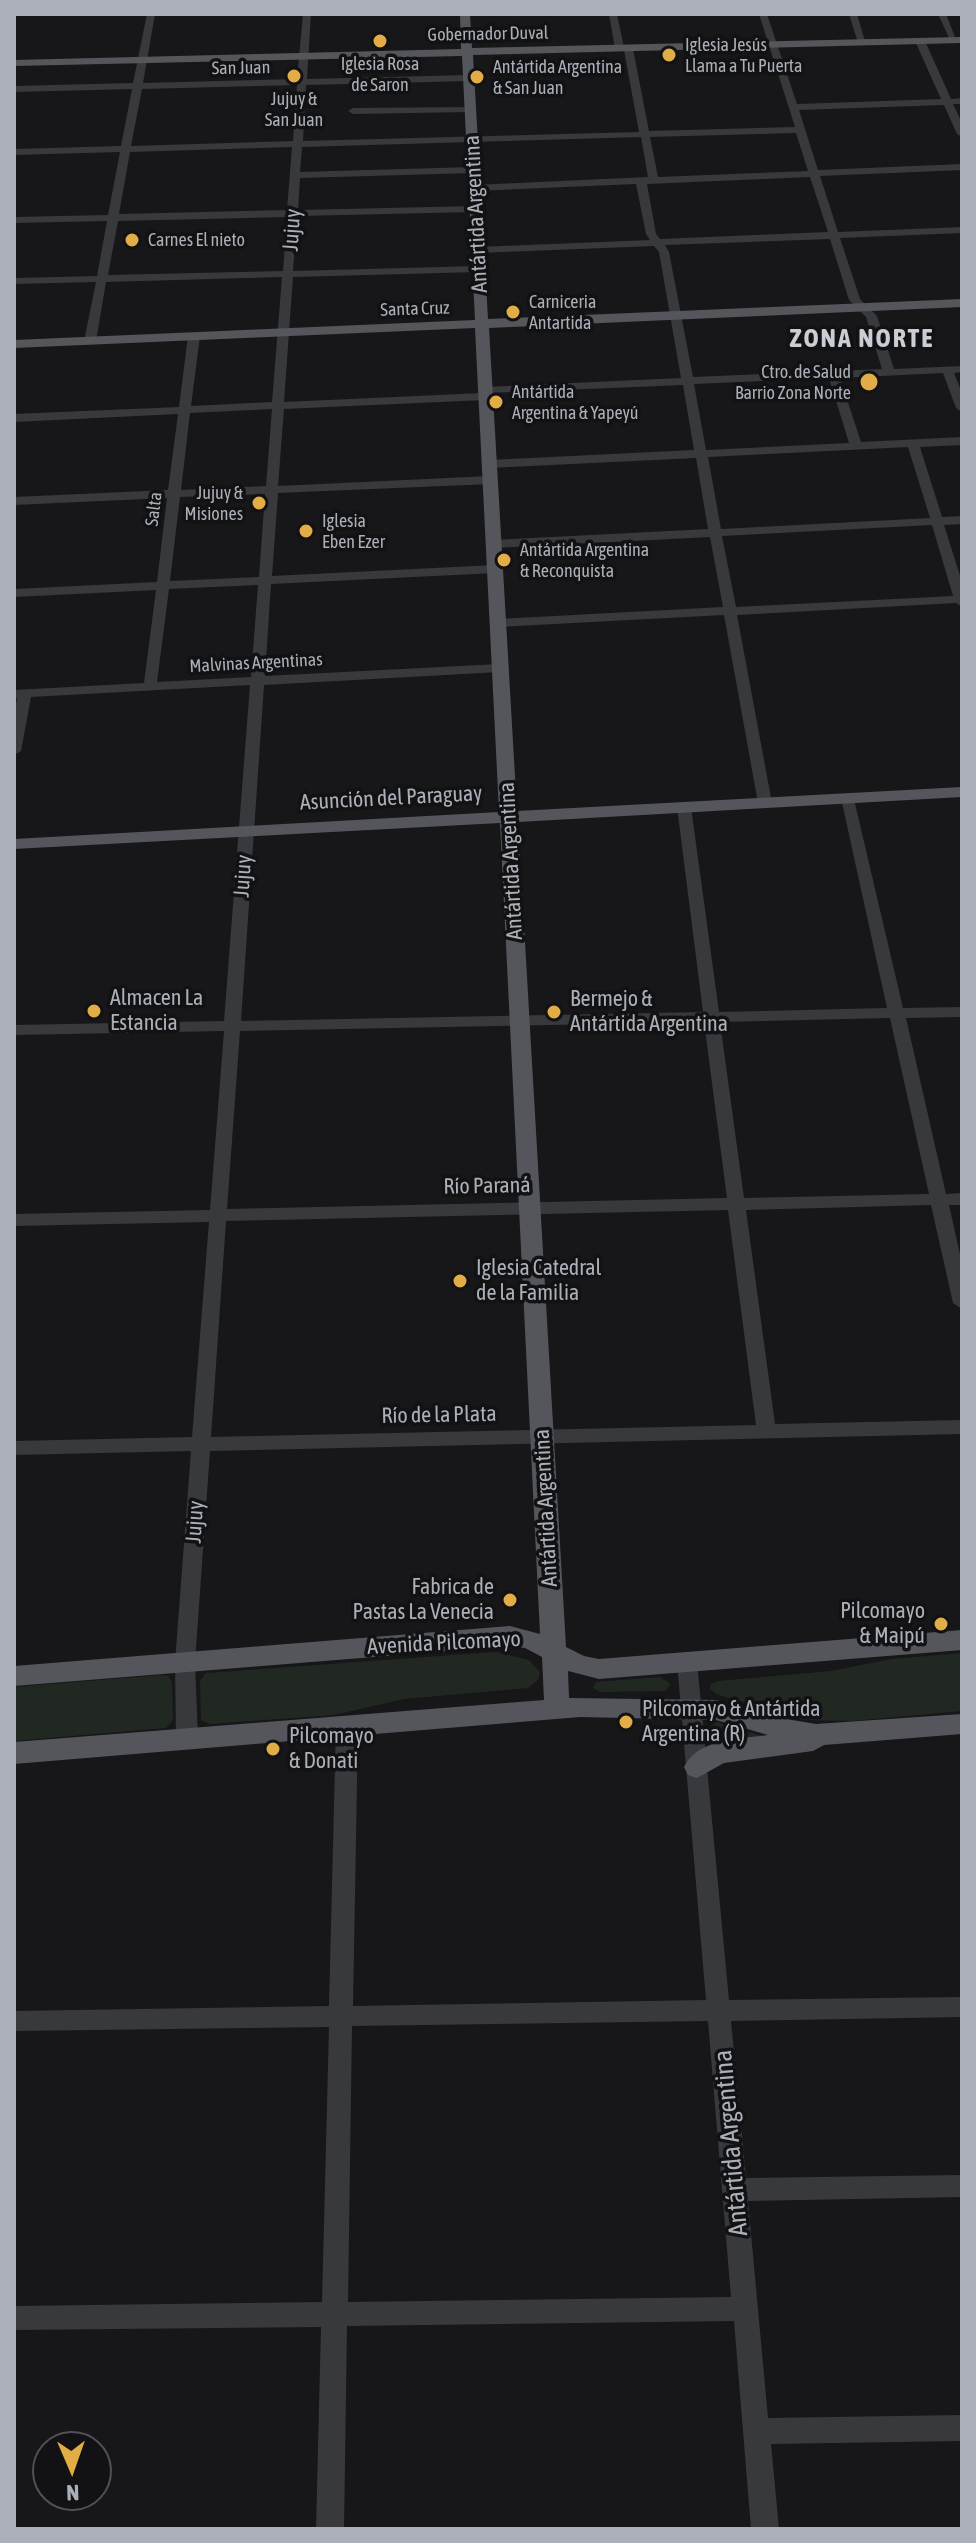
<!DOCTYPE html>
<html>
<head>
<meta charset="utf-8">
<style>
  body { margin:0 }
  #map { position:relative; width:976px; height:2543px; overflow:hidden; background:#171719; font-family:"Asap Condensed",sans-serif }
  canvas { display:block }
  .frame { position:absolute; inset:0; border:16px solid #aaafb8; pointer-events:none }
  .north { position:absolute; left:32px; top:2431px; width:80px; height:80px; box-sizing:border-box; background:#121214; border:2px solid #4f5156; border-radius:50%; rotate:178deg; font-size:22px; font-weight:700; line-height:32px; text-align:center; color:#aaafb8 }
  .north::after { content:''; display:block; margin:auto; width:28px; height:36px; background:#e2ac46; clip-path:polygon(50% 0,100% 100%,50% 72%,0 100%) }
</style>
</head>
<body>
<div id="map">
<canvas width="976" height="2543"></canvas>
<div class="frame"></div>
<div class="north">N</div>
</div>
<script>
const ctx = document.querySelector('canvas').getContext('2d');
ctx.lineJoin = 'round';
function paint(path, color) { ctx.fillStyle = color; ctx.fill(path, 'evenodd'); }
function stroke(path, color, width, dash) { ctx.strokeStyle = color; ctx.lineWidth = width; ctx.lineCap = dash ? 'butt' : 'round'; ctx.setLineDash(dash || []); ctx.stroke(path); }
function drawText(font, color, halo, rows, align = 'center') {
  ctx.font = font + ' "Asap Condensed",sans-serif'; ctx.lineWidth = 7; ctx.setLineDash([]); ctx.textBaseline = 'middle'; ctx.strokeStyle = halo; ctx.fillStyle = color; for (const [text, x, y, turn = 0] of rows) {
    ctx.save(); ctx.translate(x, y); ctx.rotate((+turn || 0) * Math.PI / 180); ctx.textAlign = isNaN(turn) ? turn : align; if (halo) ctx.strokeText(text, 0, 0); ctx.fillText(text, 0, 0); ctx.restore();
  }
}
const green = new Path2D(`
  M496,1652L529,1660L540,1672L538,1680L528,1688L404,1699L334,1715L210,1724L201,1720L200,1681L206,1673Z
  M962,1653V1711L852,1721L804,1720L716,1694L710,1689L711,1684L718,1681L831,1671L892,1659Z
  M162,1675L168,1676L172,1682L173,1720L166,1728L14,1741V1687Z
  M660,1677L671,1684L665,1691L600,1692L593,1688L596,1682Z
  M717,1722L765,1737L766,1740L716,1743L710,1739L709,1727Z`);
const minor = new Path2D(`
  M147,14H155L143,83L297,79L303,14H311L307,79L469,75L474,78L469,81L306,85L303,141L639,132L624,50L615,49L609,14H617L624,48L633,49L649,131L795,127L759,14H767L797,104L941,99L915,41L920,38L925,41L951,99L962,98V104H953L962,123V137L957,134L944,105L799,110L818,170L962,164V170L820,176L838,232L962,227V233L840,238L860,299L877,316L894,369L962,366V372L954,373L962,393V412L956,408L943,373L840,378L861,442L962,437V445L920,447L942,517L962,516V524L944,525L962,582V607L956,603L737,615L772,803L770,806L765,807L758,803L724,615L498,627L491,623L498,619L723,607L710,537L493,548L487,544L493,540L708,529L696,458L489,468L483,464L489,460L694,450L683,385L488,393L491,396L485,400L284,409L278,486L490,476L496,480L490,484L278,493L272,576L495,565L501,569L495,573L271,584L265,676L500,664L507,668L500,672L264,685L241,1021L703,1012L677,807L684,803L691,807L719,1012L887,1008L841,798L843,795H853L903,1008L962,1007V1017L906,1018L946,1194L962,1193V1205H949L962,1263V1309L953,1303L931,1205L746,1210L775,1424L962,1420V1434L210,1451L195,1662L198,1739L195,1745L187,1748L179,1745L176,1739L175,1662L191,1451L14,1455V1441L192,1437L209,1222L14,1226V1214L210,1210L224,1031L14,1035V1025L224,1021L250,685L31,697L21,751L14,755V715L17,698H14V690L144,683L156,590L14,597V589L157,582L167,498L14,505V497L168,490L178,414L14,422V414L179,407L188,336L194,333L200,336L191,406L272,402L282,277L106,282L96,341L90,344L84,341L96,282L14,284V278L97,276L107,221L14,223V217L108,215L120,152L14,155V149L121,146L132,89L14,92V86L133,83ZM297,85L293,141L131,146L142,89ZM796,133L808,171L658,177L650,137ZM641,137L648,177L474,185L469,188L474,191L636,184L646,234L650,240L478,247L473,250L478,253L654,246L659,252L681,378L485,387L479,390L482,393L284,402L293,277L478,272L483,269L478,266L293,271L297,216L475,212L480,209L475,206L298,210L300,178L473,173L478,170L473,167L300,172L302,147ZM292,147L287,210L119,214L130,152ZM810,177L828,232L660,239L656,234L647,184ZM287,217L283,271L108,275L118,221ZM830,239L849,300L866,317L882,369L693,377L669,252L665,245ZM829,378L849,443L706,450L694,384ZM272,409L266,486L181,490L190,413ZM908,447L930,518L721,529L708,457ZM265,494L259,577L170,581L180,497ZM932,525L953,596L736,607L722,536ZM258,585L251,677L157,682L169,589ZM890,1018L929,1194L744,1198L720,1022ZM704,1022L727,1198L227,1209L240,1031ZM728,1210L756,1425L211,1437L226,1221Z
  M849,14H857L866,45L858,43Z
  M938,14H946L957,42H951Z
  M473,107L475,109L470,112L353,114L348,111L353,108Z
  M687,1654L694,1656L697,1662L729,2000L962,1997V2017L731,2021L746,2178L962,2175V2197L748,2201L768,2418L962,2415V2441L771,2444L779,2529H751L734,2321L347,2326L344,2529H316L321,2327L14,2330V2306L322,2302L329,2027L14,2031V2011L329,2006L336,1725L339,1719L347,1716L355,1719L358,1725L353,2006L706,2000L677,1662L680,1656ZM708,2021L731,2297L348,2302L352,2026Z`);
const major = new Path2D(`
  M460,14H470L472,48L962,37V43L473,55L488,319L962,299V307L489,328L517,811L962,787V797L518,822L566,1647L584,1656L599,1659L962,1630V1650L599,1679L568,1671L569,1698L716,1700L786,1719L816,1724L962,1714V1734L824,1745L813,1751L724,1763L697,1778L688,1775L684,1767C698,1738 741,1739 768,1735L716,1720L580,1717L14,1764V1742L544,1700L542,1657L525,1648L510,1646L14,1686V1666L510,1626L540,1634L500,823L14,849V839L499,812L475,328L14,348V340L475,320L462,56L14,66V60L461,49Z`);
const markers = [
  [380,41,8,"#e2ac46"],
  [669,55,8,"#e2ac46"],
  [294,76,8,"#e2ac46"],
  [477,77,8,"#e2ac46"],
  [132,240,8,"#e2ac46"],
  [513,312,8,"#e2ac46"],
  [869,382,10,"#e2ac46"],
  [496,402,8,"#e2ac46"],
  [259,503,8,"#e2ac46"],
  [306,531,8,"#e2ac46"],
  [504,560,8,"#e2ac46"],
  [94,1011,8,"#e2ac46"],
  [554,1012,8,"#e2ac46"],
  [460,1281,8,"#e2ac46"],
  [510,1600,8,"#e2ac46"],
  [941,1624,8,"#e2ac46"],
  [626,1722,8,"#e2ac46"],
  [273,1749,8,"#e2ac46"]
];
const farStreetnames = [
  ["Gobernador Duval",488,34,-1],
  ["San Juan",241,68,-1],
  ["Santa Cruz",415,309,-2],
  ["Salta",154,509,-83],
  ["Malvinas Argentinas",256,663,-3]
];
const farPoinames = [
  ["Iglesia Jesús",685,45],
  ["Llama a Tu Puerta",685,66],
  ["Iglesia Rosa",380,64,"center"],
  ["de Saron",380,85,"center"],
  ["Antártida Argentina",493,67],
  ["& San Juan",493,88],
  ["Jujuy &",294,99,"center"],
  ["San Juan",294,120,"center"],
  ["Carnes El nieto",148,240],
  ["Carniceria",529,302],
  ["Antartida",529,323],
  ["Ctro. de Salud",851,372,"right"],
  ["Barrio Zona Norte",851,393,"right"],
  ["Antártida",512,392],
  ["Argentina & Yapeyú",512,413],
  ["Jujuy &",243,493,"right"],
  ["Misiones",243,514,"right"],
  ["Iglesia",322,521],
  ["Eben Ezer",322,542],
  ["Antártida Argentina",520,550],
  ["& Reconquista",520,571]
];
const streetNames = [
  ["Antártida Argentina",476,214,-93],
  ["Jujuy",292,230,-86],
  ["Asunción del Paraguay",391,798,-3],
  ["Antártida Argentina",511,861,-93],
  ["Jujuy",243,876,-86],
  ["Río Paraná",487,1186,-1],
  ["Río de la Plata",439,1415,-1],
  ["Antártida Argentina",546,1508,-93],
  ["Jujuy",195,1522,-86],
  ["Avenida Pilcomayo",444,1643,-3]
];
const poiNames = [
  ["Almacen La",110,998],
  ["Estancia",110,1023],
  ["Bermejo &",570,999],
  ["Antártida Argentina",570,1024],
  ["Iglesia Catedral",476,1268],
  ["de la Familia",476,1293],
  ["Fabrica de",494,1587,"right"],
  ["Pastas La Venecia",494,1612,"right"],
  ["Pilcomayo",925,1611,"right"],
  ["& Maipú",925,1636,"right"],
  ["Pilcomayo & Antártida",642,1709],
  ["Argentina (R)",642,1734],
  ["Pilcomayo",289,1736],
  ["& Donati",289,1761]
];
const farDistrictnames = [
  ["ZONA NORTE",862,339]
];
const nearStreetnames = [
  ["Antártida Argentina",731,2143,-95]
];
paint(green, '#212822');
paint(minor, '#38393d');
paint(major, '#55565c');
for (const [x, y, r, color] of markers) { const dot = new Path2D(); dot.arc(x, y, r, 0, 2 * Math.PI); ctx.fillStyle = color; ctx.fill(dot); stroke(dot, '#121214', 3); }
drawText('18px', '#aaafb8', '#121214', farStreetnames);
drawText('18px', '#aaafb8', '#121214', farPoinames, 'left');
drawText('22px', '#aaafb8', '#121214', streetNames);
drawText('22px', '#aaafb8', '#121214', poiNames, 'left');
ctx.letterSpacing = '2px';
drawText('bold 26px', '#cbcdd4', '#121214', farDistrictnames);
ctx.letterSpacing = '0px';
drawText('26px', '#aaafb8', '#121214', nearStreetnames);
</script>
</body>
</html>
